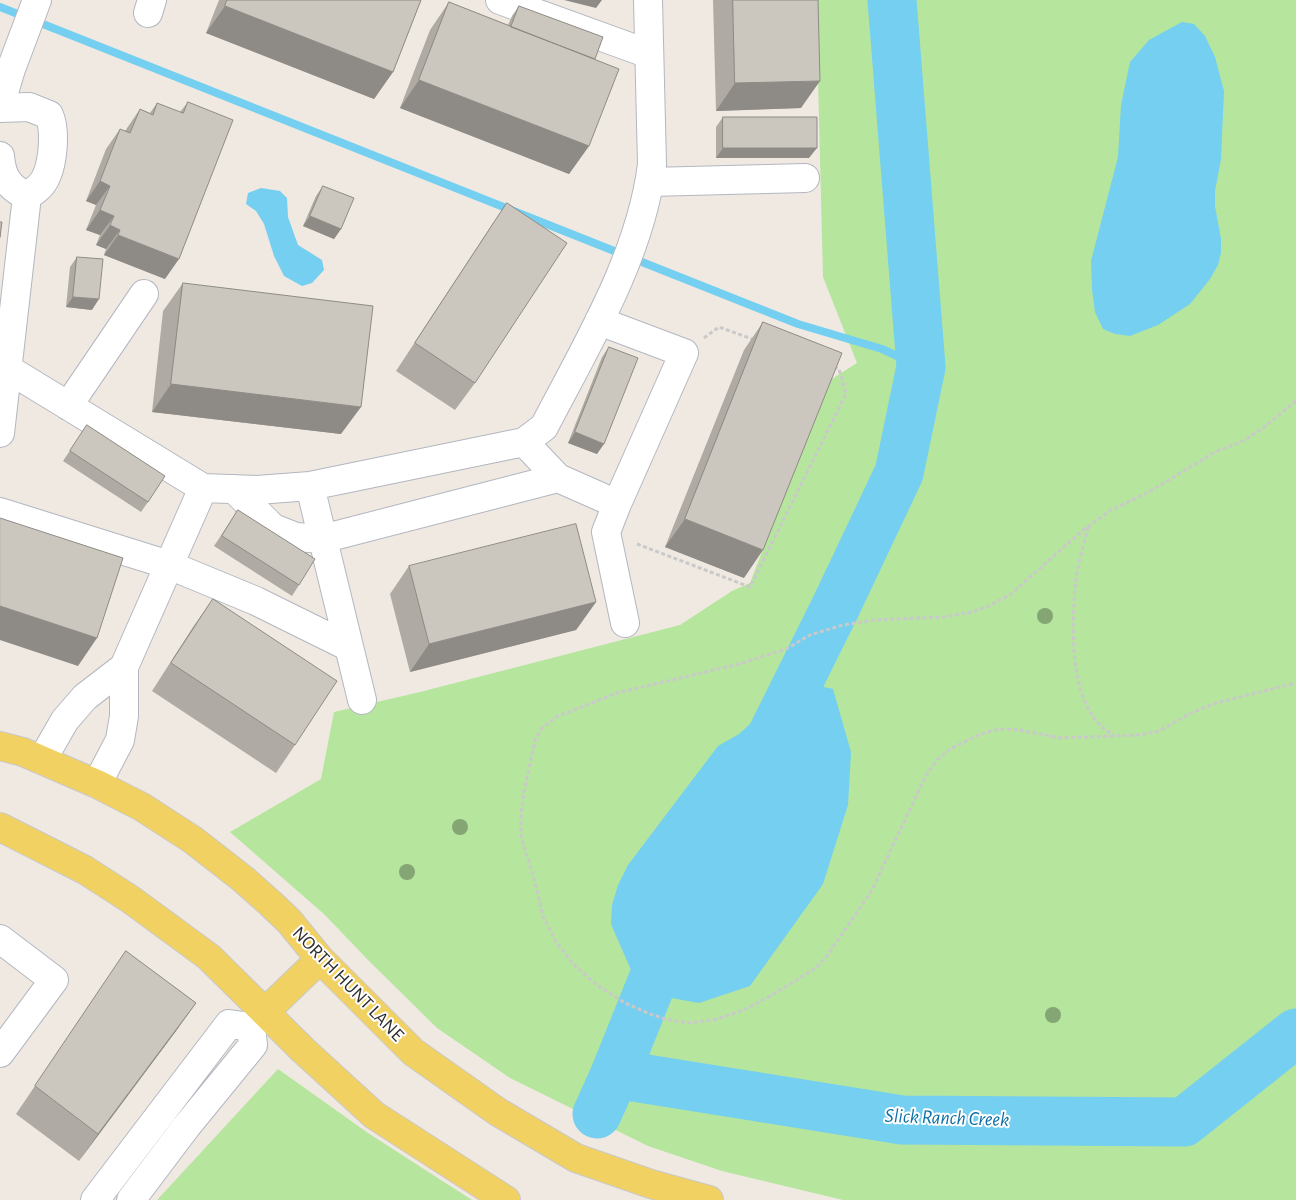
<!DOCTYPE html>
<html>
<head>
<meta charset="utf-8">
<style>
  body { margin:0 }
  canvas { display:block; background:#efe9e1 }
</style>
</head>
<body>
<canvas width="1296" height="1200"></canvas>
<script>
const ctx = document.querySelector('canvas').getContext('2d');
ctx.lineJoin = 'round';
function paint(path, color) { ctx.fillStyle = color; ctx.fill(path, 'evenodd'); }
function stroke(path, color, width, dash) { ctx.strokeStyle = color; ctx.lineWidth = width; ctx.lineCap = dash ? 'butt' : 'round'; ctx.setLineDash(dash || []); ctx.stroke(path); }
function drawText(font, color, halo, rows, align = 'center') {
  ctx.font = font + ' "Alegreya Sans",sans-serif'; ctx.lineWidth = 4; ctx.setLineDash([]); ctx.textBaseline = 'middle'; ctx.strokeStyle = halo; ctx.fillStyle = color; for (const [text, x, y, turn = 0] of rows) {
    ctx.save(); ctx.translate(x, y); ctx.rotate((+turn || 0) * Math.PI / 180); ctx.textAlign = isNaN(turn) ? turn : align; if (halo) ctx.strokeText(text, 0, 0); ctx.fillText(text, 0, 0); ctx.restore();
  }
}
const green = new Path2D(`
  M816,0H1296V1200H843L722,1171L648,1146L510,1078L437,1028L367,959L325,915L230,832L321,779L334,712L420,692L680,625L732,591L750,583L827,382L857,363L823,277Z
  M278,1069L368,1133L472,1200H157Z`);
const water = new Path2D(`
  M1182,22L1194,24L1205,36L1215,57L1224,91L1221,159L1215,191V206L1221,239V253L1218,265L1210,279L1190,304L1158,325L1130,336L1115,334L1103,329L1095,312L1092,290L1091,261L1118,157L1121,105L1130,62L1149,40Z
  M261,188L280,191L287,198L288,217L298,245L322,260L324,270L312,283L302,286L284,276L274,256L264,224L256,211L246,204L248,193Z
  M807,683L833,689L851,752L848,805L823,884L750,986L699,1003L660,996L634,977L611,924L612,905L618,885L628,865L718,746L739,734L768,708Z`);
const stream = new Path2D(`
  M0,7L798,324L882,349L921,367`);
const river = new Path2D(`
  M764,751L836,606L899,473L921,367L892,0
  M615,1074L666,947L676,926
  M597,1114L615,1074L902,1120L1184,1122L1296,1033`);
const path = new Path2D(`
  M704,338L719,327L755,340
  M1296,401L1263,428L1243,441L1215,452L1147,493L1111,510L1082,531L1011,594L989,606L972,612L943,617L875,620L843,625L810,635L786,649L739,664L617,693L556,717L542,728L535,740L524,791L521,816V837L535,882L543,916L556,942L574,965L597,985L625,1003L650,1014L665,1019L688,1023L714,1020L744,1010L770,996L816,968L827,956L872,890L925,777L937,760L950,749L980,734L1000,729L1020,730L1061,738L1139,735L1159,731L1193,712L1216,703L1296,683
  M1088,527C1083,546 1077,567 1075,587C1072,628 1069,695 1101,726C1105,730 1110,732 1114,735
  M637,544L750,587L846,394L839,369L834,367`);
const minor = new Path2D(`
  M500,0L649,54
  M148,13L152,0
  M0,106L11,69L37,0
  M0,108L29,107L49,115C56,130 53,162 46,177C42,186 35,191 27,196
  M0,156C2,177 8,187 27,196L0,433
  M650,182L805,178
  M8,369L203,488L257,490L310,486L524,442L544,427C586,346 641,256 652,164L648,0
  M68,406L144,294
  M524,442L558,478L617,504L684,353L599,321
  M310,486L362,700
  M234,489L273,528L296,537L322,539L558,478
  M617,504L606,532L625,623
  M0,512L169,565L256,601L349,647
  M42,760L65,720L85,697L124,667
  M97,784L120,740L124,716V667L203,488
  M0,939L54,980L0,1053
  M95,1200L229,1024L251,1027
  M131,1200L186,1127L253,1045L251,1027L262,1016`);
const major = new Path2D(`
  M0,746L23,752L97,784L142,807L193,840L243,879L270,903L289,921L320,959L413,1052L498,1112L576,1158L651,1184L709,1200
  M0,827L85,870L130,899L209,957L303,1050L374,1115L506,1200
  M265,1012L320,959`);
const trees = [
  [1045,616],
  [460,827],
  [407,872],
  [1053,1015]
];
const wall = new Path2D(`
  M219,0H421L393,72L374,99L206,33Z
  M713,0H818L801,108L716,111Z
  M449,2L508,25L512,16L519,6L595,59L589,146L569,174L400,108L430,30Z
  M188,102L165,279L104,255L106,249L96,245L100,235L86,230L96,205L86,201L106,149L120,129L125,131L140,109L150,113L157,103L180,112Z
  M723,117L809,158H716V127Z
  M323,186L341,229L334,239L303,226L316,196Z
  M507,203L475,383L455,410L396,371L488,231Z
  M77,257L92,310L66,307L70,267Z
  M183,283L341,434L152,412L163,311Z
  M763,322L744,578L665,547L744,350Z
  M609,347L597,454L568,443L602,357Z
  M87,425L148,502L141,512L63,461Z
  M238,510L299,585L292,596L214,546Z
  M409,566L596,602L576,630L410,672L390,594Z
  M213,599L295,745L276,773L152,691L193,627Z
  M126,951L196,1003L176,1031L79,1161L16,1114Z`);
const shadedWall = new Path2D(`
  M564,0H602L596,8Z
  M225,6L393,72L374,99L206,33Z
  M419,80L589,146L569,174L400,108Z
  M820,81L801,108L716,111L735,83Z
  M723,148H817L809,158H716Z
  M100,181L110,186L96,205L86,201Z
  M100,210L114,216L100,235L86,230Z
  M310,216L341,229L334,239L303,226Z
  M110,225L120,230L106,249L96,245Z
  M118,235L179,259L165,279L104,255Z
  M73,297L99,299L92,310L66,307Z
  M171,384L361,407L341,434L152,412Z
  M575,432L604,444L597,454L568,443Z
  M685,519L763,550L744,578L665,547Z
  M596,602L576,630L410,672L429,644Z
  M0,606L97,638L78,666L0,640Z
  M196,1003L176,1031L79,1161L98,1134Z`);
const building = new Path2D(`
  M227,0H421L393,72L225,6Z
  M733,0H818L820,81L735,83Z
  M449,2L619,69L589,146L419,80Z
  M519,6L603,37L595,59L511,27Z
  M188,102L233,120L179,259L118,235L120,230L110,225L114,216L100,210L110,186L100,181L120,129L130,133L140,109L153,115L157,103L183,113Z
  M723,117H817V148H723Z
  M323,186L354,198L341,229L310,216Z
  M507,203L567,243L475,383L415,343Z
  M0,222H2L0,237Z
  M77,257L103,259L99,299L73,297Z
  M183,283L373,306L361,407L171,384Z
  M763,322L842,353L763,550L685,519Z
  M609,347L638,358L604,444L575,432Z
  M87,425L165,476L148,502L70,451Z
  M238,510L315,559L299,585L222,536Z
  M0,518L123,558L97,638L0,606Z
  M576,524L596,602L429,644L409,566Z
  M213,599L337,681L295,745L171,663Z
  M126,951L196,1003L98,1134L35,1086Z`);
const streetNames = [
  ["NORTH HUNT LANE",348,984,46]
];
const waterNames = [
  ["Slick Ranch Creek",947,1118,2]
];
paint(green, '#b6e59e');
paint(water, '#75cff0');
stroke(stream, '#75cff0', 8);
stroke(river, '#75cff0', 49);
stroke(minor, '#b4b7c1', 30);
stroke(major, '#c9c9c9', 30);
stroke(path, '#c9c9c9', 3, [4, 2.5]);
stroke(minor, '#fff', 28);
stroke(major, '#f2d163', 28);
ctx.fillStyle = '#84a574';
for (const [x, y] of trees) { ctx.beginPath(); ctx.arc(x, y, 8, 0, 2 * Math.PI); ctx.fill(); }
paint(wall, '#afaba4');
paint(shadedWall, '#8e8b86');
paint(building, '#cbc7bf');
stroke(building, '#8e8b86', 1);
drawText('19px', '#2e2e2e', '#fff', streetNames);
drawText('italic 20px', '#0d6fa3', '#fff', waterNames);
</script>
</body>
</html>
